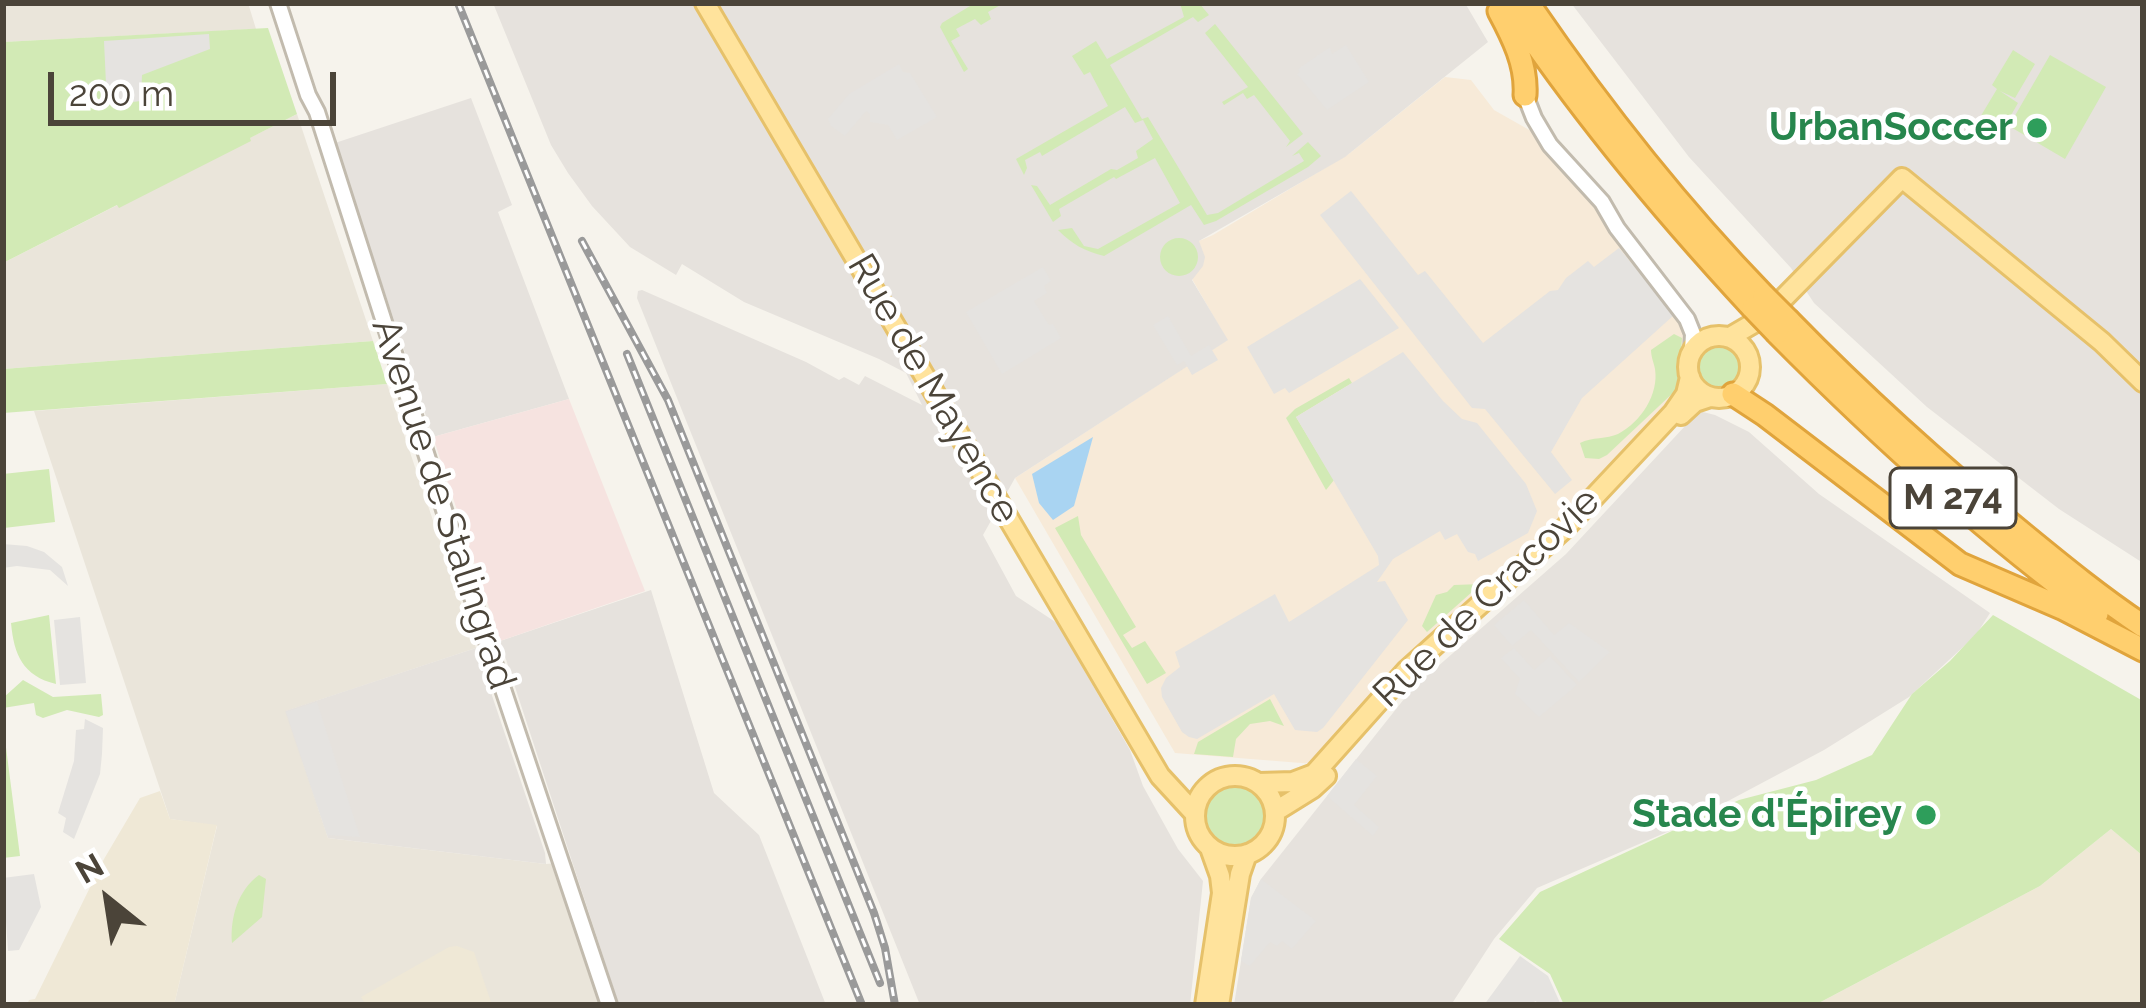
<!DOCTYPE html>
<html>
<head>
<meta charset="utf-8">
<style>
  body { margin:0 }
  #map { position:relative; width:2146px; height:1008px; overflow:hidden; background:#f6f3ec; font-family:Raleway,sans-serif }
  canvas { display:block }
  .frame { position:absolute; inset:0; border:6px solid #4b4439; pointer-events:none }
  .north { position:absolute; left:48px; top:840px; width:120px; height:120px; -webkit-text-stroke:9px #fff; paint-order:stroke; rotate:330deg; font-size:33px; font-weight:700; line-height:48px; text-align:center; color:#4b4439 }
  .north::after { content:''; display:block; margin:auto; width:42px; height:54px; background:#4b4439; clip-path:polygon(50% 0,100% 100%,50% 72%,0 100%) }
  .scale { position:absolute; left:48px; top:72px; width:288px; height:54px; box-sizing:border-box; border:6px solid #4b4439; border-top:0; padding-left:15px; font-size:36px; line-height:42px; white-space:nowrap; color:#4b4439; -webkit-text-stroke:9px #fff; paint-order:stroke }
</style>
</head>
<body>
<div id="map">
<canvas width="2146" height="1008"></canvas>
<div class="frame"></div>
<div class="north">N</div>
<div class="scale">200 m</div>
</div>
<script>
const ctx = document.querySelector('canvas').getContext('2d');
ctx.lineJoin = 'round';
function paint(path, color) { ctx.fillStyle = color; ctx.fill(path, 'evenodd'); }
function stroke(path, color, width, dash) { ctx.strokeStyle = color; ctx.lineWidth = width; ctx.lineCap = dash ? 'butt' : 'round'; ctx.setLineDash(dash || []); ctx.stroke(path); }
function drawText(font, color, halo, rows, align = 'center') {
  ctx.font = font + ' Raleway,sans-serif'; ctx.lineWidth = 9; ctx.setLineDash([]); ctx.textBaseline = 'middle'; ctx.strokeStyle = halo; ctx.fillStyle = color; for (const [text, x, y, turn = 0] of rows) {
    ctx.save(); ctx.translate(x, y); ctx.rotate((+turn || 0) * Math.PI / 180); ctx.textAlign = isNaN(turn) ? turn : align; if (halo) ctx.strokeText(text, 0, 0); ctx.fillText(text, 0, 0); ctx.restore();
  }
}
const residential = new Path2D(`
  M3,3H248L256,29L3,42Z
  M297,114L373,341L3,369V242L5,262Z
  M387,384L476,648L286,711L328,838L546,864L572,862L619,1005H174L217,826L170,819L34,411Z`);
const commercial = new Path2D(`
  M1445,77L1471,80L1494,110L1547,140L1608,210L1681,320L1691,342L1681,369L1679,393L1557,523L1395,667L1314,764L1175,753L1015,478L1227,340L1192,279L1199,241L1213,235L1350,153Z`);
const industrial = new Path2D(`
  M493,3H1465L1488,42L1345,157L1199,241L1205,257L1203,266L1192,280L1228,340L1015,478L983,535L1016,596L1057,623L1130,750L1143,786L1178,849L1203,881L1190,1005H920L637,298L638,291L642,290L806,362L839,380L844,377L859,385L865,376L922,405L906,373L879,359L744,302L682,264L676,275L630,247L592,206L568,173L551,145Z
  M1571,3H2143V563L2059,509L1927,407L1814,303L1791,268L1689,157Z
  M471,98L512,205L498,212L569,399L433,437L335,143Z
  M1699,411L1715,415L1749,432L1819,494L1990,613L1976,635L1909,697L1824,750L1681,826L1537,888L1494,939L1451,1005H1234L1251,898L1261,879L1412,689L1566,554Z
  M651,590L714,793L759,835L826,1005H619L500,641Z
  M476,648L545,853L546,864L328,838L285,711Z`);
const education = new Path2D(`
  M160,791L170,819L217,825L174,1005H27L29,1000L35,999L104,859L140,798Z
  M2111,829L2143,856V1005H1815L2040,886Z
  M457,946L474,952L492,1005H366L361,997L449,947Z`);
const medical = new Path2D(`
  M569,399L645,591L500,641L433,437Z`);
const green = new Path2D(`
  M975,3H1004L988,12L991,19L981,25L975,19L956,29L960,36L951,41L968,69L964,72L940,27L942,23Z
  M1180,3H1199L1209,15L1198,22L1193,17L1110,65L1142,119L1148,117L1207,215L1218,213L1304,161L1299,153L1292,156L1308,142L1321,156L1308,167L1216,221L1204,225L1191,205L1104,256C1084,251 1072,244 1058,230L1072,228L1084,246L1098,249L1180,203L1155,158L1116,179L1114,177L1059,209L1061,216L1053,222L1031,185L1037,186L1050,205L1111,169L1117,170L1138,158L1136,151L1153,139L1143,120L1135,123L1125,107L1042,156L1040,152L1025,160L1027,168L1024,175L1016,159L1108,106L1090,72L1084,75L1072,56L1096,41L1107,59L1184,17Z
  M1215,24L1303,134L1286,147L1290,141L1254,95L1247,99L1243,93L1224,105L1222,102L1248,87L1205,33Z
  M268,28L297,114L250,138L251,141L119,208L117,205L3,263V42Z
  M2013,50L2035,64L2015,98L2000,91L2018,103L1998,138L1976,124L1997,89L1992,85Z
  M2050,55L2106,87L2065,159L2009,126Z
  M1160 257a19 19 0 1 1 38 0a19 19 0 1 1-38 0Z
  M1674,334L1682,338C1681,352 1680,379 1675,391L1607,455L1599,459L1585,458L1580,443C1592,437 1607,439 1618,434C1641,422 1659,394 1655,369C1654,363 1651,357 1651,350Z
  M373,341L387,384L3,413V369Z
  M1695 366a24 24 0 1 1 48 0a24 24 0 1 1-48 0Z
  M1349,378L1352,383L1296,417L1334,480L1326,490L1286,418L1295,409Z
  M49,469L55,522L4,528L3,474Z
  M1078,516L1081,535L1136,627L1123,635L1132,648L1145,641L1166,673L1147,684L1055,528Z
  M1481,584L1427,632L1422,626L1436,595L1447,592L1454,585Z
  M49,615L56,684C23,676 14,655 11,623Z
  M1993,615L2143,701V856L2111,829L2040,886L1815,1005H1564L1550,974L1499,939L1540,892L1739,800L1816,780L1872,755L1912,694L1950,661Z
  M23,680L53,697L101,694L103,715L99,717L67,710L43,718L36,715L34,703L3,708V698Z
  M1270,699L1284,726L1270,721L1250,724L1236,739L1233,757L1194,754L1198,742Z
  M3,724L20,856L3,858Z
  M1202 816a33 33 0 1 1 66 0a33 33 0 1 1-66 0Z
  M259,875L266,879L262,917L232,943C230,918 238,890 259,875Z`);
const parking = new Path2D(`
  M209,34L210,49L142,75L141,101L107,105L104,41Z
  M1346,45L1369,82L1327,110L1297,74L1300,72L1298,69L1330,47L1332,54Z
  M899,64L903,72L910,73L937,117L897,140L888,125L870,122V114L866,111L845,136L831,126L828,119L849,94Z
  M1351,191L1418,275L1425,271L1483,343L1550,291L1558,290L1566,278L1588,261L1594,267L1619,248L1674,315L1582,398L1551,452L1572,480L1555,494L1485,409L1472,408L1320,215Z
  M1043,267L1051,281L1044,286L1047,293L1034,301L1049,325L1053,324L1061,338L1002,374L966,312Z
  M1360,279L1399,328L1289,393L1285,388L1274,394L1247,347Z
  M1168,316L1191,356L1209,345L1218,360L1192,375L1184,361L1177,365L1153,325Z
  M1403,352L1443,401L1462,419L1477,423L1526,484L1537,511L1528,533L1478,561L1475,554L1468,552L1457,534L1445,540L1440,531L1393,559L1377,582L1385,581L1408,620L1323,728L1317,732L1295,730L1274,694L1197,739L1189,737L1182,732L1162,697L1161,688L1166,678L1180,667L1175,652L1275,594L1289,622L1379,565L1378,556L1296,417Z
  M3,544L27,546L44,552L62,567L68,586L50,570L17,566L3,568Z
  M1524,600L1554,635L1569,623L1610,652L1579,682L1531,630L1512,646L1494,625Z
  M80,617L86,683L60,685L54,620Z
  M1514,648L1534,670L1550,656L1577,685L1539,717L1515,694L1520,679L1501,658Z
  M317,702L360,837L327,835L286,712Z
  M85,719L103,728L102,754L100,774L74,839L63,832L66,818L58,813L74,761L76,730L84,729Z
  M1356,759L1377,776L1354,805L1379,827L1373,836L1327,796Z
  M34,874L41,907L19,950L8,951L3,878Z
  M1261,879L1316,921L1292,949L1282,941L1277,946L1270,942L1250,966L1241,961L1251,898Z
  M1520,956L1548,976L1561,1005H1538L1536,1001L1526,1005H1484Z`);
const water = new Path2D(`
  M1093,437L1074,506L1053,520L1039,503L1032,474Z`);
const minor = new Path2D(`
  M278,3L308,95L317,112L469,588L609,1005
  M1525,95L1534,118L1550,145L1602,202L1617,228L1687,319L1693,334L1692,351`);
const major = new Path2D(`
  M705,3L1160,776L1195,814
  M1688 367a31 31 0 1 1 62 0a31 31 0 1 1-62 0Z
  M1730,337L1766,316L1902,178L2102,342L2143,382
  M1681,415L1695,402L1710,397
  M1195 816a40 40 0 1 1 80 0a40 40 0 1 1-80 0Z
  M1259,783L1293,782L1314,774L1406,671L1565,528L1673,413L1686,394L1690,377
  M1276,811L1313,788L1326,776
  M1205,1005L1222,893L1220,876L1210,848
  M1219,1005L1240,874L1247,854`);
const highway = new Path2D(`
  M1508,3C1580,112 1664,212 1753,308
  M1528,3C1599,107 1677,206 1764,296
  M1499,11C1513,37 1527,65 1525,95
  M1789,321C1863,397 1942,468 2024,535C2063,567 2101,598 2143,626
  M1777,333C1877,434 1982,530 2097,614
  M1733,394L1765,415L1960,564L2062,608L2143,650`);
const rail = new Path2D(`
  M458,3L862,1005
  M582,241L668,400L874,913L885,948L895,1005
  M627,354L880,983`);
const highwayBridge = new Path2D(`
  M1764,296L1789,321
  M1753,308L1777,333`);
const markers = [
  [2037,128,12,"#2e9e5b"],
  [1926,815,12,"#2e9e5b"]
];
const shields = [
  [1953,498,126]
];
const shieldNames = [
  ["M 274",1953,498]
];
const leisureNames = [
  ["UrbanSoccer",2013,128],
  ["Stade d'Épirey",1902,815]
];
const streetNames = [
  ["Rue de Mayence",933,389,60],
  ["Avenue de Stalingrad",443,504,72],
  ["Rue de Cracovie",1487,598,-44]
];
paint(residential, '#eae5da');
paint(commercial, '#f7ead8');
paint(industrial, '#e6e2dd');
paint(education, '#efe8d6');
paint(medical, '#f6e3e0');
paint(green, '#d2eab5');
paint(parking, '#e5e3e0');
paint(water, '#a9d4f2');
stroke(minor, '#c2bbae', 20);
stroke(major, '#e6c16a', 24);
stroke(highway, '#e0a43c', 27);
stroke(minor, '#fff', 14);
stroke(major, '#ffe39c', 18);
stroke(highway, '#ffcf6e', 21);
stroke(rail, '#9a9a9a', 8);
stroke(rail, '#fff', 3, [9]);
stroke(highwayBridge, '#e0a43c', 27, []);
stroke(highwayBridge, '#ffcf6e', 21);
for (const [x, y, r, color] of markers) { const dot = new Path2D(); dot.arc(x, y, r, 0, 2 * Math.PI); ctx.fillStyle = color; ctx.fill(dot); stroke(dot, '#fff', 4.5); }
for (const [x, y, w] of shields) { const box = new Path2D(); box.roundRect(x - w / 2, y - 30, w, 60, 9); ctx.fillStyle = '#fff'; ctx.fill(box); stroke(box, '#4b4439', 3); }
drawText('bold 36px', '#4b4439', null, shieldNames);
drawText('bold 39px', '#27864d', '#fff', leisureNames, 'right');
drawText('39px', '#4b4439', '#fff', streetNames);
</script>
</body>
</html>
